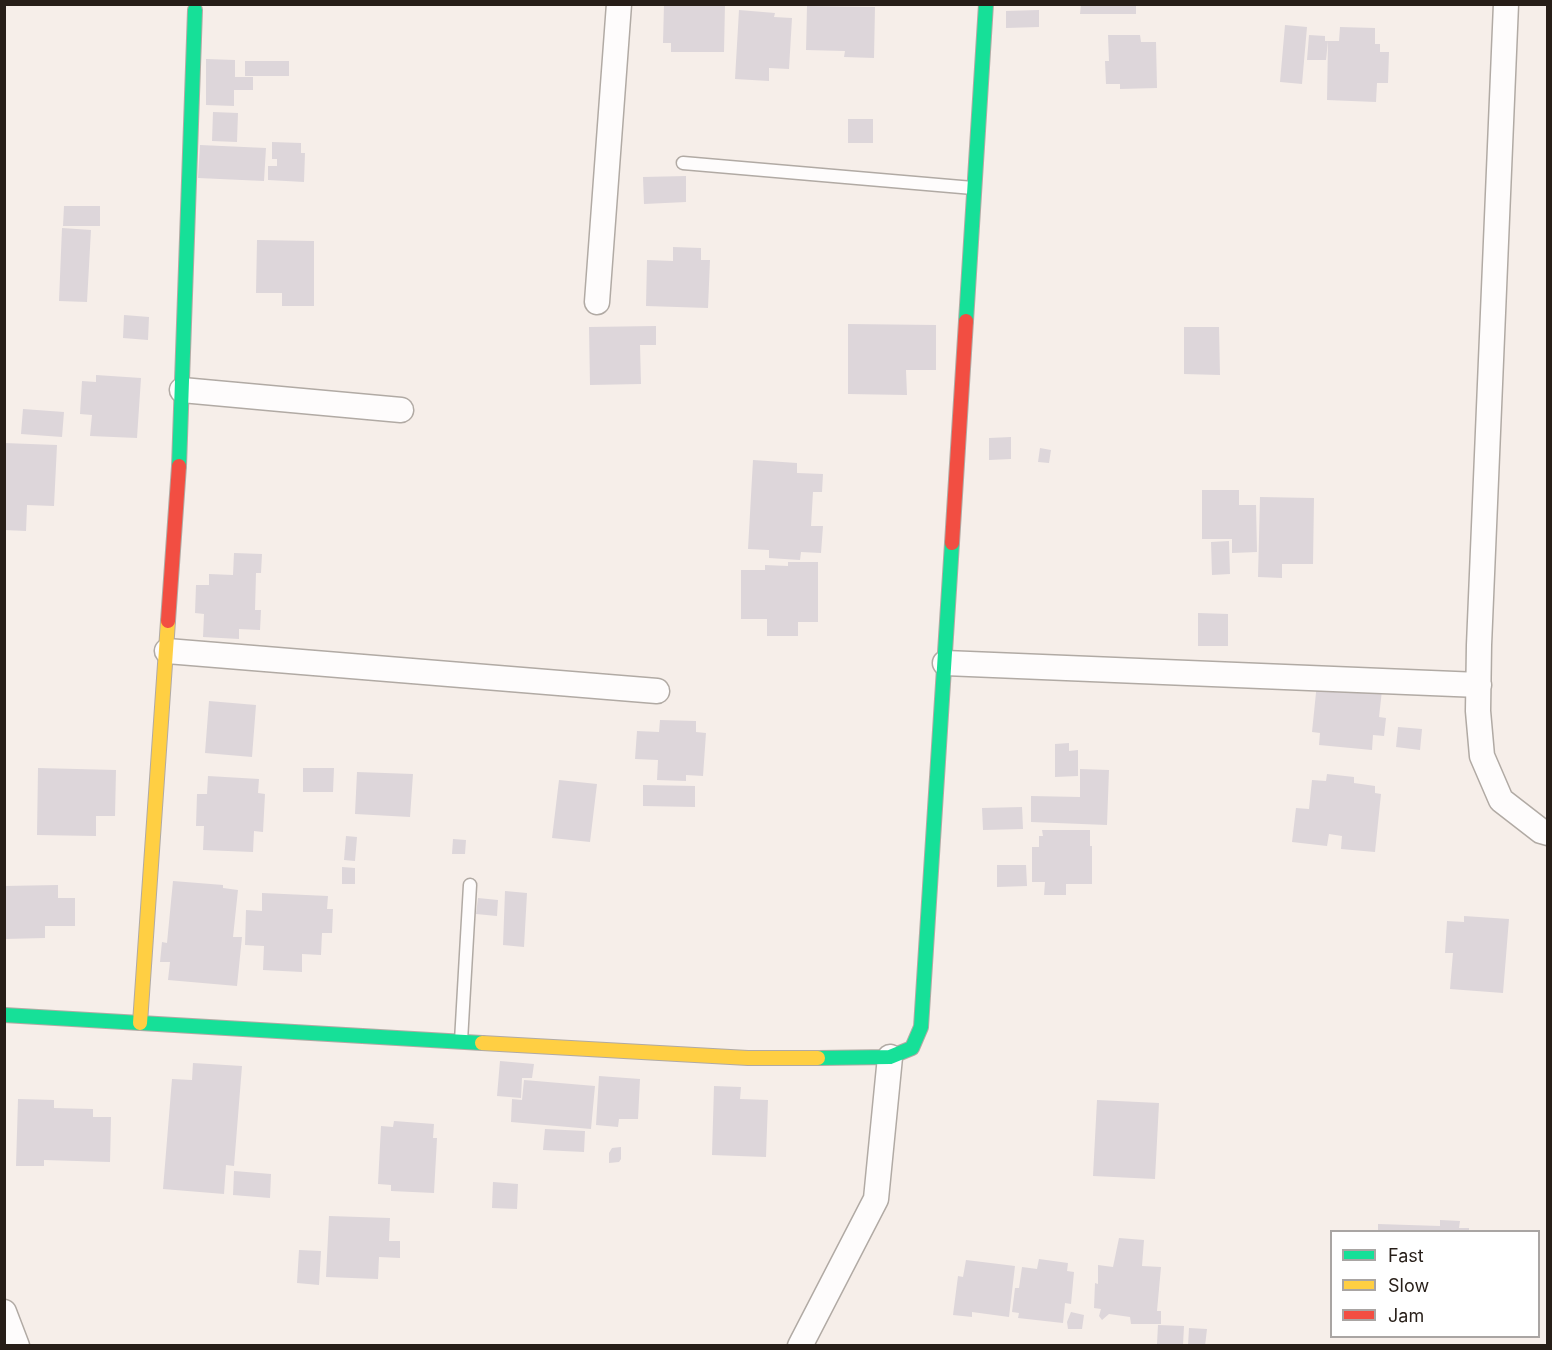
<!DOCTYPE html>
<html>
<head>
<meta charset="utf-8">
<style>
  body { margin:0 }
  #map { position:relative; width:1552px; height:1350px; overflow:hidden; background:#f6eee9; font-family:Inter,sans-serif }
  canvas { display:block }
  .frame { position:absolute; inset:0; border:6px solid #271e18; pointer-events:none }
  .legend { position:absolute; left:1330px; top:1230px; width:210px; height:108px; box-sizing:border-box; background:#fff; border:2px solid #a9a5a3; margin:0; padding:8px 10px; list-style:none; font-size:18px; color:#271e18 }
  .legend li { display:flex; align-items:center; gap:12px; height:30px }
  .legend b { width:30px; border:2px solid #a9a5a3 }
</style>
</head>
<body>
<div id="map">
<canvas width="1552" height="1350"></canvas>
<div class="frame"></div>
<ul class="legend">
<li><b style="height:8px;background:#16e098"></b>Fast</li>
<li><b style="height:8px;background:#ffcf43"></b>Slow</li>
<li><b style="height:8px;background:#f24e42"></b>Jam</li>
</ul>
</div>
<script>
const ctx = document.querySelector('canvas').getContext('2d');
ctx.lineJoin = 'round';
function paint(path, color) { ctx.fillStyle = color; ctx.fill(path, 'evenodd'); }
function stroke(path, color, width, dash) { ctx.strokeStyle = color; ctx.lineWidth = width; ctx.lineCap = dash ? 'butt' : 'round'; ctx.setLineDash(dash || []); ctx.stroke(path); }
const building = new Path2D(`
  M664,4H725L724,52H671V43H663Z
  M1081,4H1136V14H1080Z
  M807,6L875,7L874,58L844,57L845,51L806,50Z
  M739,10L775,13L774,17L792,18L789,69L769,68V81L735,79Z
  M1039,10V27L1006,28V11Z
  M1285,25L1307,27L1302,84L1280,82Z
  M1340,27L1375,28V44H1380V52H1389L1388,83H1377L1376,102L1327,100L1328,41H1339Z
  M1108,35H1140L1141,42H1156L1157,88L1120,89V84H1106L1105,61H1109Z
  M1309,35L1325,36V41H1328L1326,60H1307Z
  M206,59L235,60V77H253V90H234V106L206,105Z
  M245,61H289V76H245Z
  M213,112L238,113L237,142L212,141Z
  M848,119H873V143H848Z
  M272,142L301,143V153H305L304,182L268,180V166H277V159H272Z
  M200,145L266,148L264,181L198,178Z
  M686,176V202L644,204L643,177Z
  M64,206H100V226H63Z
  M62,228L91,230L87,302L59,301Z
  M257,240L314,241V306H282V293H256Z
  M673,247L701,248V260H710L708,308L646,306L647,260L673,261Z
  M124,315L149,317L148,340L123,338Z
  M848,324L936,325V370H906L907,395L848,394Z
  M656,326V345H640L641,384L590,385L589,327Z
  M1184,327H1219L1220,375L1184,374Z
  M96,375L141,378L137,438L90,436L92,415L80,414L82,381L96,382Z
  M23,409L64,412L62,437L21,434Z
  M1011,437V459L989,460V438Z
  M4,443L57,445L54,506L27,505L26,531L4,530Z
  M1040,448L1051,450L1049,463L1038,462Z
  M753,460L797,463V473L823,474L822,492H813L811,526H823L821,553L801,552L800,560L769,558V550L748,549Z
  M1202,490H1239V505H1256L1257,552L1232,553V539H1202Z
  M1260,497L1314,498L1313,564H1282V578L1258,577Z
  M1229,541L1230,574L1212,575L1211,542Z
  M234,553L262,554L261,573H256L255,610H261L260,630L239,629V639L203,637L204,614L195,613L196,585H209V574L233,575Z
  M788,562H818V622H798V636H767V619H741V570H765V565L788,566Z
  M1198,613L1228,614V646H1198Z
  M1317,683L1382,690L1379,717L1386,718L1384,736L1373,735L1372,750L1319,745L1320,733L1312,732Z
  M209,701L256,705L252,757L205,753Z
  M660,720L696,721V732L706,733L703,776L686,775V781L657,780L658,760L635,759L637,731L659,732Z
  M1398,727L1422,729L1420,750L1396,747Z
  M1069,743V751L1078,750V776L1055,777V744Z
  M38,768L116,770L115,816H96V836L37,835Z
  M303,768H334L333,792H303Z
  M1080,769L1109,770L1107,825L1031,822V796L1080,797Z
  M357,772L413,774L410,817L355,814Z
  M1327,774L1354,777V783L1375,786V793L1381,794L1375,852L1341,849L1342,836L1329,834L1327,846L1292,842L1296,808L1309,809L1312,780L1326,781Z
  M208,776L259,779L258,793L265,794L263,832L254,831L253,852L203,850L204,826H196L197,794H207Z
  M559,780L597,784L590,842L552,838Z
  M643,785L695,786V807L643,806Z
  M1022,807L1023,829L983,830L982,808Z
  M1042,830H1090V846H1092V884H1066V895H1044L1045,882H1032V847H1039V836H1043Z
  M346,836L357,837L355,861L344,860Z
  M453,839L466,840L465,854H452Z
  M997,865H1026L1027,886L997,887Z
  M342,867L355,868V884H342Z
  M173,881L223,885V888L238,890L233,937H242L237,986L168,980L170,962H160L162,942L167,943Z
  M58,885V898H75V926H45V938L4,939V886Z
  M505,891L527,893L524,947L503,945Z
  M262,893L328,896L327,909H333L332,933H322L321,955L302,954V972L263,970L264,946L245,945L246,910L262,911Z
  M478,898L498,900L497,916L476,914Z
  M1464,916L1509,919L1503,993L1450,989L1453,953H1445L1447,921L1464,922Z
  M500,1061L534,1064L532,1078H522L521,1098L497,1096Z
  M193,1063L242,1066L234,1166L226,1165L224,1194L163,1189L172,1079L192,1080Z
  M599,1076L640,1079L638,1119H619L618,1127L596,1125Z
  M524,1080L595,1086L591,1129L511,1122L512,1099L522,1100Z
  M714,1086L741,1087L740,1099L768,1100L766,1157L712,1155Z
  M18,1099L54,1100V1108L93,1109V1117H111L110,1162L44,1160V1166H16Z
  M1097,1100L1159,1103L1155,1179L1093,1176Z
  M394,1121L434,1124L433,1138H437L434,1193L391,1191V1185L378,1184L381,1126L393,1127Z
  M545,1129L585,1131L584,1152L543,1150Z
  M621,1147V1159L619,1162L609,1163V1153L612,1148Z
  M234,1171L271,1174L270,1198L233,1195Z
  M493,1182L518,1184L517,1209L492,1208Z
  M329,1216L390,1218L389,1241H400V1258L379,1257L378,1279L326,1277Z
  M1440,1220L1460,1221L1459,1228H1469V1232H1378V1224L1440,1226Z
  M1119,1238L1144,1240L1142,1266L1161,1267L1157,1311H1161V1324H1131L1130,1317L1109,1314L1102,1320L1099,1316L1101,1309L1094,1308L1095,1283L1098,1284V1265L1113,1267Z
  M299,1250L321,1251L319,1285L297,1283Z
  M1039,1259L1068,1263L1067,1271L1074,1272L1071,1304L1065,1303L1063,1323L1018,1318L1019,1313L1012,1312L1015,1288H1019L1022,1267L1037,1269Z
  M966,1260L1015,1266L1009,1317L972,1312V1317L953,1315L958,1276L963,1277Z
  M1071,1312L1084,1315L1082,1329H1068L1067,1322Z
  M1158,1325L1184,1326L1183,1345L1157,1344Z
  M1189,1328L1207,1329L1205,1346H1188Z`);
const lane = new Path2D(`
  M683,163L973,188
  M461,1041L470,885`);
const street = new Path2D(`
  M1506,4L1479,645L1478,711L1482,756L1501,800L1541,831L1548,833
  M597,302L619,4
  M182,390L401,410
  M167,651L657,691
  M945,663L1479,685
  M4,1312L17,1346
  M800,1346L876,1199L890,1057`);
const fast = new Path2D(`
  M966,321L986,4
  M179,466L195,10
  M4,1015L482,1043
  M818,1058L890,1057L912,1048L921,1027L952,543`);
const slow = new Path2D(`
  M140,1023L168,621
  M482,1043L748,1058H818`);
const jam = new Path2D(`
  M952,543L966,321
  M168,621L179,466`);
paint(building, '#ddd6da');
stroke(lane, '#b1aaa4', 15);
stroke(street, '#b1aaa4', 27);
stroke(fast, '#b1aaa4', 16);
stroke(slow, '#b1aaa4', 16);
stroke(jam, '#b1aaa4', 16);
stroke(lane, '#fefcfc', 12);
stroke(street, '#fefcfc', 24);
stroke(fast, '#16e098', 14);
stroke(slow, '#ffcf43', 14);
stroke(jam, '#f24e42', 14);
</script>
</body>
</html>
